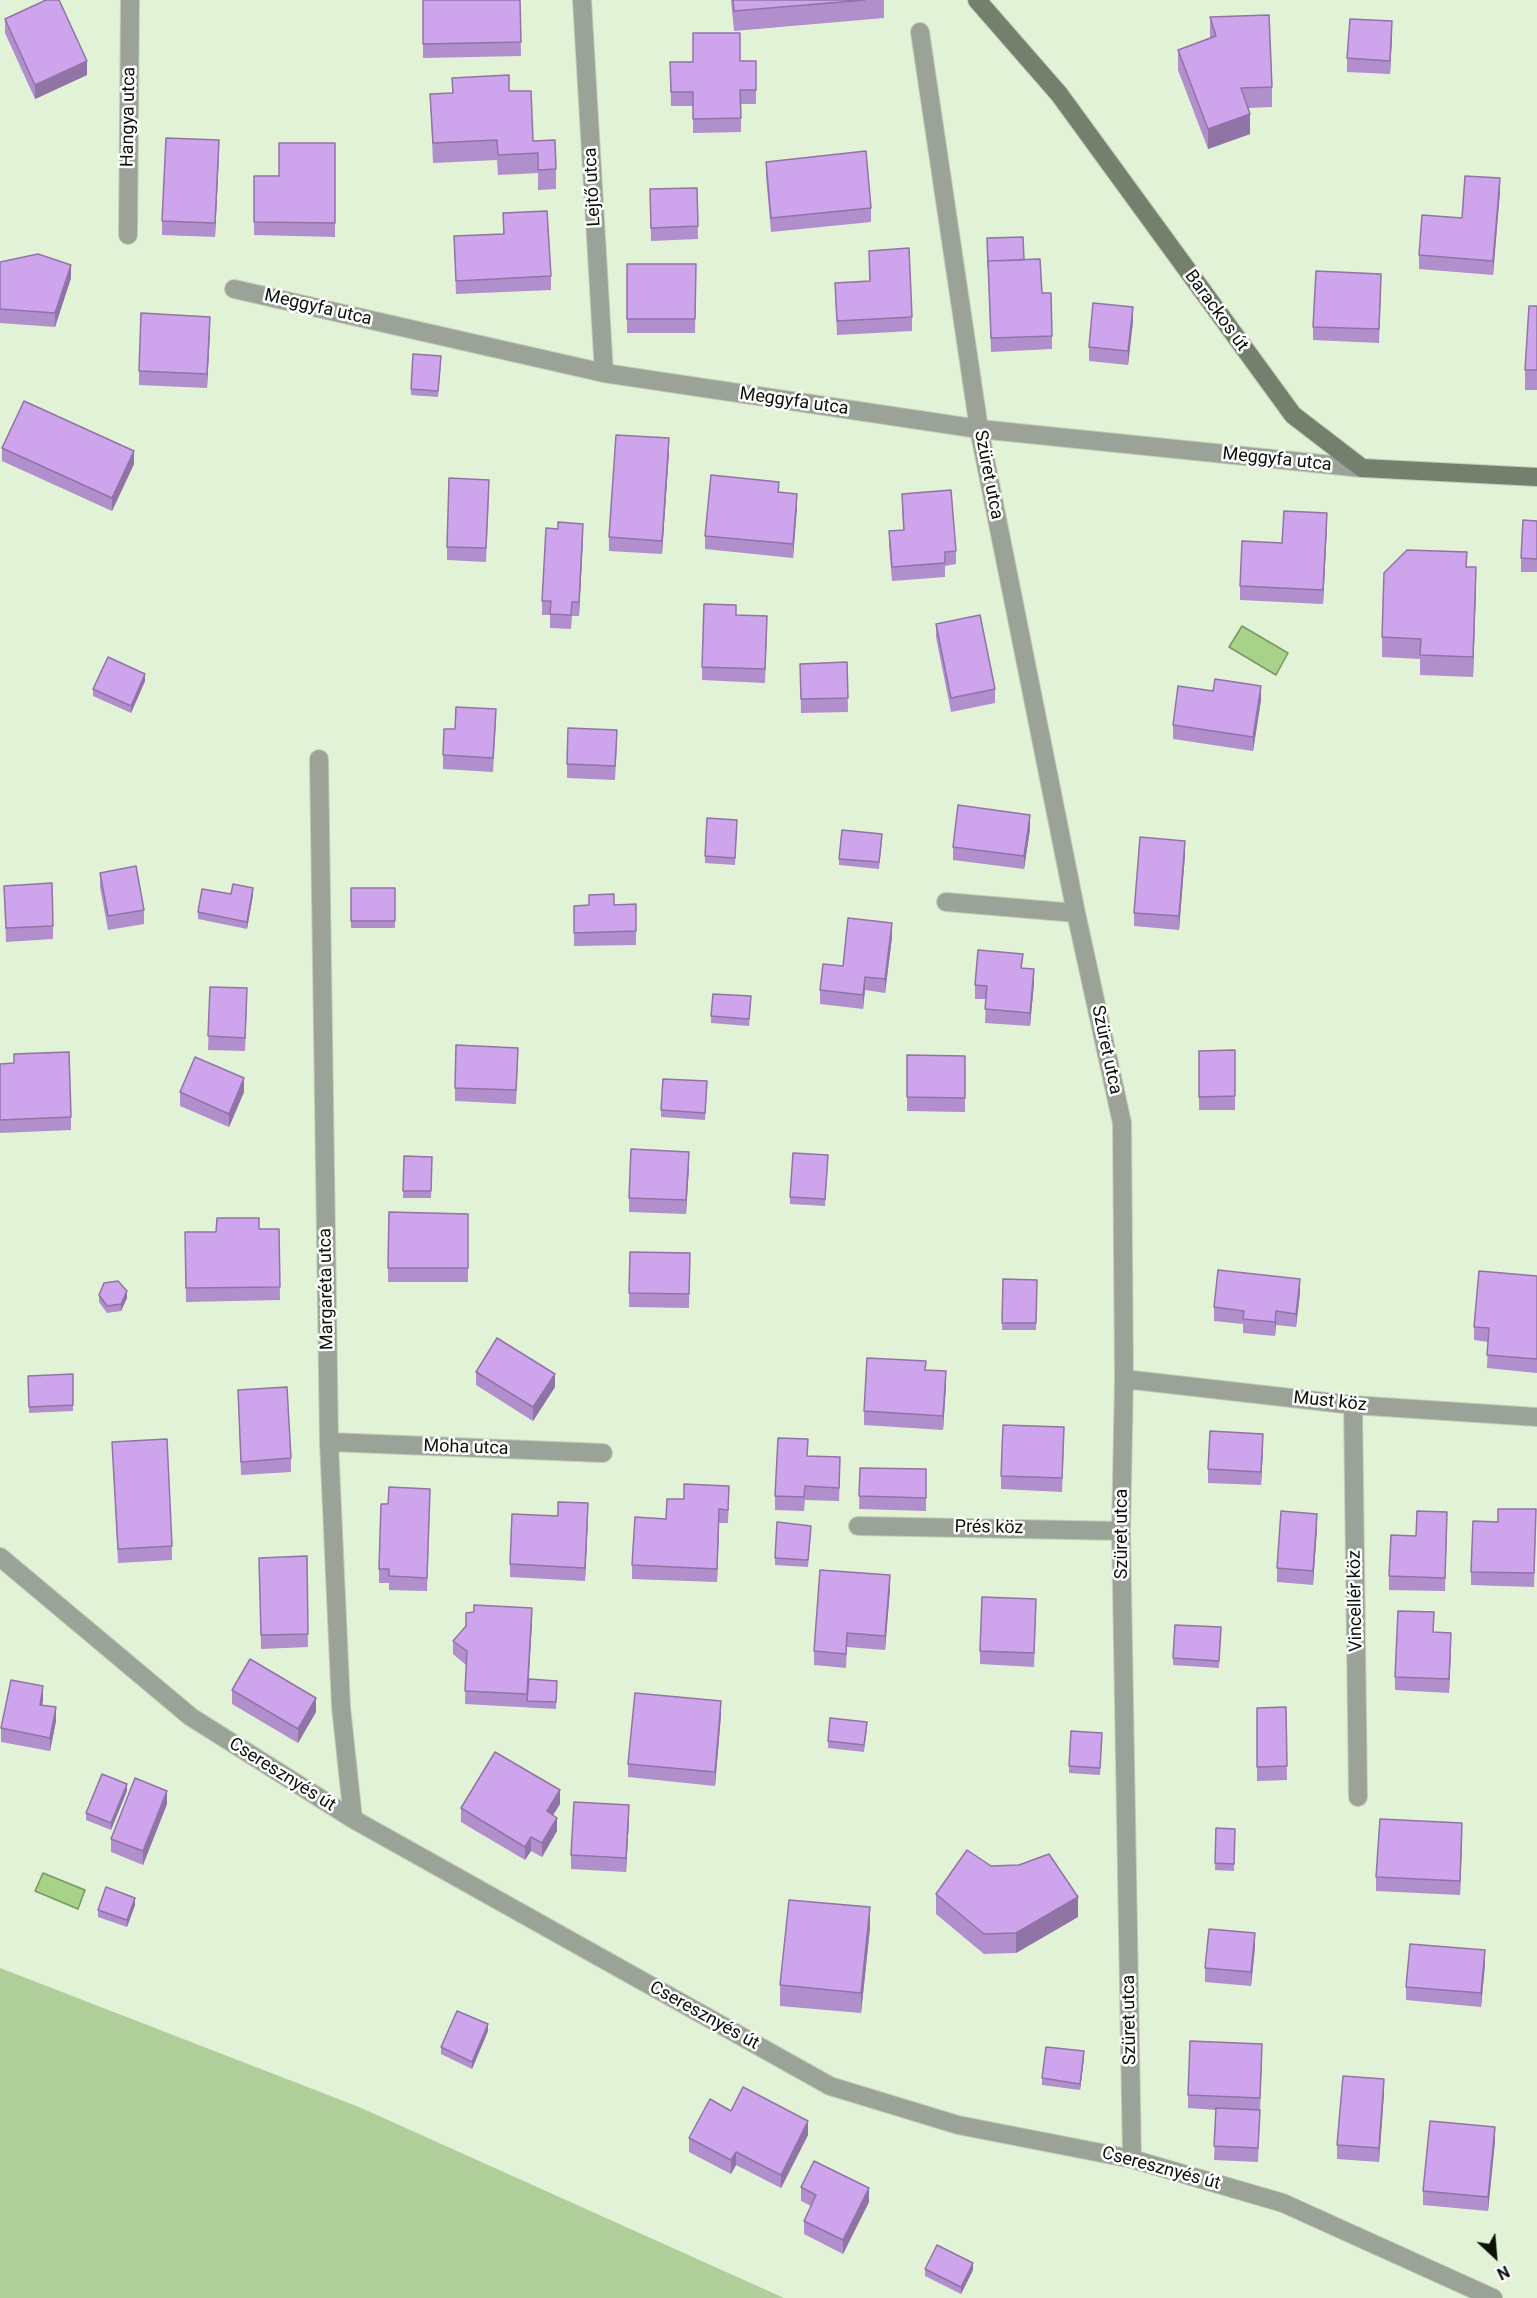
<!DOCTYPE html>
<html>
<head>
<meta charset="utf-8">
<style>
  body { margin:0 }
  #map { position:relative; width:1537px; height:2298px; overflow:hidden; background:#e1f2d6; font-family:Roboto,sans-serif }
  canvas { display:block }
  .north { position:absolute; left:1465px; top:2226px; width:60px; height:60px; -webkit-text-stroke:4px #fff; paint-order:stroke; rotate:154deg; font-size:16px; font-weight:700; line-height:24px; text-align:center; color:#0b1108 }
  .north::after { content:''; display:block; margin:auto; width:21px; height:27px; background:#0b1108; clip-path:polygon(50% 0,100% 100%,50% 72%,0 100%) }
</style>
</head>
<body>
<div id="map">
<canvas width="1537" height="2298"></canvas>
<div class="north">N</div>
</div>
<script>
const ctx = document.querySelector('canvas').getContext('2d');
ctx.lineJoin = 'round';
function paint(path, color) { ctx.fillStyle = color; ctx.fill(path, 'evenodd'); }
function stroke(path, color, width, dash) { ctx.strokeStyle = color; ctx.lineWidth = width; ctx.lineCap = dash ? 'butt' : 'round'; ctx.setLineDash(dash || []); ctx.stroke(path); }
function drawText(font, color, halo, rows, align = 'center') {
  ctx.font = font + ' Roboto,sans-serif'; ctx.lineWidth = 5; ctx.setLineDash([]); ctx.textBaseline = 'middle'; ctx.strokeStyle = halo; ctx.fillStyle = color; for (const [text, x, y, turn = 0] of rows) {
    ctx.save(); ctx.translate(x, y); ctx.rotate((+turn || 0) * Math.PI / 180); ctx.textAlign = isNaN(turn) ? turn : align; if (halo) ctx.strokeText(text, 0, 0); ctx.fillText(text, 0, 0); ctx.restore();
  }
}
const green = new Path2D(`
  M0,1968L359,2107L784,2298H0Z`);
const water = new Path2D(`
  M1242,626L1288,653L1276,675L1229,647Z
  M43,1873L85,1890L78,1909L35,1891Z`);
const street = new Path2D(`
  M582,0L604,373
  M920,32L979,429L1076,913L1122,1123L1124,1379L1121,1531L1132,2159
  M128,235L130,0
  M234,289L604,373L979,429L1362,468
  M319,759L329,1442L341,1707L353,1819
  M946,902L1076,913
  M1124,1379L1353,1405L1537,1417
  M1353,1405L1358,1797
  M329,1442L603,1453
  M858,1526L1121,1531
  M0,1557L191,1717L353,1819L830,2086L958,2125L1132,2159L1283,2203L1493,2298`);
const secondary = new Path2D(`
  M977,0L1059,94L1293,415L1362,468L1537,477`);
const wall = new Path2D(`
  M423,0H520L521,56L423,58Z
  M731,0H884V18L734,31Z
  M1210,17L1272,87V107L1248,108L1250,134L1208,149L1178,70V50L1210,38Z
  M5,19L87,75L35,99L5,33Z
  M1392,35L1390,74L1347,72V58Z
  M756,61V104H741V132L693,133V106H671L670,62Z
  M452,78L509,91L533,141L556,169V189L538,190V173L498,175L497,160L433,163L430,94L452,93Z
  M335,143V237L254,235V176H279Z
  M219,154L215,237L162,235V221Z
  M766,162L871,208V222L771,232L766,176Z
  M697,188L698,239L651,241L650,189Z
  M1500,192L1493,275L1419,269V255L1462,218Z
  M503,213L551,276V290L456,294L454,236L503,234Z
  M987,238L1024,260L1042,293L1052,336V349L991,352Z
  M869,251L912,317V331L837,335L835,283L870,281Z
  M0,262L71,278L55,327L0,323Z
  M627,264H696L695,333H627Z
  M1381,287L1379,343L1313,340V327Z
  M1537,306V390H1525V370Z
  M1133,321L1128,365L1089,361V347Z
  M210,331L207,388L139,385V371Z
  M441,363L438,397L411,395V389Z
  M2,448L134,464L112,511L2,461Z
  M669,452L662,554L609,551V537Z
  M779,492L797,507L793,558L705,549V536Z
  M489,494L486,562L447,560V547Z
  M902,494L956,551V564L945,566V577L892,581L889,545V531L903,530Z
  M1537,521V572H1521V558Z
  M1327,526L1323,604L1240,600V586L1282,543Z
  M583,537L579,616H572L571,629L550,628V615H542V601Z
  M1467,567L1476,587L1473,677L1420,675V659L1382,657V637Z
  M736,615L767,630L765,683L702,680V667Z
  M936,624L995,689V703L951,712L936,637Z
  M847,662L848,712L801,713L800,664Z
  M145,681L131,713L93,696V689Z
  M1261,700L1253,751L1173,739V725Z
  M496,723L493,772L443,769V755Z
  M617,744L615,780L567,778V764Z
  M737,827L735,865L705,863V856Z
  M1030,829L1024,869L953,860V847Z
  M882,841L879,869L839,865V859Z
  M1185,855L1179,930L1134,926V913Z
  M100,873L144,910V924L108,930L100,887Z
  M4,886L53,926V939L6,942Z
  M351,888H395V928H351Z
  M231,894L253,895L247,929L198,919V912Z
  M636,904V945L574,946V906Z
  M892,937L885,993L865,990L863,1009L820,1004V990L843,966Z
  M1023,968L1034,983L1030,1026L985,1023L986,999H975V985Z
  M210,987L247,1002L245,1051L208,1050Z
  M751,1003L749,1026L711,1023V1016Z
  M1199,1051L1235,1096V1110H1199Z
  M907,1055L965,1056V1112L907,1111Z
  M518,1061L516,1104L455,1101V1088Z
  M0,1064L71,1117V1130L0,1133Z
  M707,1088L705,1120L661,1117V1110Z
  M180,1092H244L229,1127L180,1106Z
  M404,1156L432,1157L431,1198H403Z
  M828,1162L825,1206L790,1204V1197Z
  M689,1166L686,1214L629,1212V1198Z
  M468,1214V1282H388V1268Z
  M259,1229H279L280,1300L186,1302L185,1232H216Z
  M630,1252L690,1253L689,1308L629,1307Z
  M1537,1276V1373L1487,1368L1488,1342L1474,1340V1327Z
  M1003,1279L1037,1280L1036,1330H1002Z
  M1300,1293L1296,1327L1276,1325L1275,1336L1243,1333V1324L1214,1321V1307Z
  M99,1295L127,1298L121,1311L107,1313L99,1302Z
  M926,1370L946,1385L943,1430L864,1425V1411Z
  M476,1372L555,1387L533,1421L476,1385Z
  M73,1374V1411L29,1413L28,1376Z
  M238,1390L291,1458V1472L241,1475Z
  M1064,1441L1062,1492L1001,1489V1476Z
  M112,1442L172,1546V1560L118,1563Z
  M1263,1447L1261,1485L1208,1483V1469Z
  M808,1456L840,1471L839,1501L805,1500L804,1511L775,1510V1496Z
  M860,1468L926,1469V1511L859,1509Z
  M729,1500L728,1523H719L717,1582L632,1579V1565L666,1519Z
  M430,1502L427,1591L389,1590V1583H379V1569Z
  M558,1516L588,1517L585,1581L510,1577V1564Z
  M1536,1523L1534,1587L1471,1585V1572Z
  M1447,1526L1445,1591L1389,1590V1576L1416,1536Z
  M1317,1528L1313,1585L1277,1582V1568Z
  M811,1532L808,1567L775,1565V1558Z
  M307,1556L308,1647L261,1649L259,1558Z
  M890,1589L885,1650L847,1647L846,1668L814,1665V1651Z
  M1036,1612L1034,1667L980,1664V1651Z
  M532,1622L529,1679L557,1681L556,1709L465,1704L466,1665L453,1654V1641Z
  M1221,1627L1219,1668L1173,1665V1658Z
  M1434,1632L1451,1647L1449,1693L1395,1690V1677Z
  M232,1690L316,1712L298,1743L232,1704Z
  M43,1700L42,1705L56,1721L50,1751L1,1742V1728Z
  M1286,1707L1287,1780L1257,1781V1708Z
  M721,1715L715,1786L628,1777V1764Z
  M867,1729L864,1752L828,1748V1741Z
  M1102,1733L1100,1775L1069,1773V1766Z
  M127,1791L111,1830L86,1820V1813Z
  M167,1804L143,1865L111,1852V1839Z
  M560,1804L553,1815L557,1831L542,1857L531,1851L525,1860L461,1822V1808Z
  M629,1819L626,1872L571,1869V1855Z
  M1216,1828L1235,1829L1234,1871L1215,1870Z
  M1462,1837L1460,1895L1376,1891V1877Z
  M991,1866L1078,1917L1016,1953L984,1954L936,1914V1894Z
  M135,1905L127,1927L98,1917V1910Z
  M870,1928L861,2013L780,2006V1985Z
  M1255,1947L1251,1986L1205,1982V1968Z
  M1485,1964L1481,2007L1406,2000V1987Z
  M488,2031L472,2069L441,2054V2047Z
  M1084,2058L1080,2090L1042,2085V2078Z
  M1262,2058L1258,2162L1214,2160L1216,2110L1188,2108V2095Z
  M1384,2093L1379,2162L1337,2159V2145Z
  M731,2111L808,2135L781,2188L736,2165L731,2174L689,2152V2138Z
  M1495,2141L1488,2211L1423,2205V2191Z
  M801,2187L869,2202L843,2254L804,2234V2221L811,2206L801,2201Z
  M925,2269L973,2270L961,2294L925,2276Z`);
const shadedWall = new Path2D(`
  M1392,21V35L1390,74V61Z
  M87,61V75L35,99V85Z
  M1250,114V134L1208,149V129Z
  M219,140V154L215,237V223Z
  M1500,178V192L1493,275V261Z
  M71,265V278L55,327V313Z
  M1133,307V321L1128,365V351Z
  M210,317V331L207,388V374Z
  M669,438V452L662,554V541Z
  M134,451V464L112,511V498Z
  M797,494V507L793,558V544Z
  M1327,513V526L1323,604V590Z
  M583,524V537L579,616V602Z
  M1476,567V587L1473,677V657Z
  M145,674V681L131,713V706Z
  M1261,686V700L1253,751V737Z
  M1030,815V829L1024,869V856Z
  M1185,841V855L1179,930V916Z
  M253,888V895L247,929V922Z
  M892,923V937L885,993V979Z
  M1034,969V983L1030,1026V1013Z
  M865,977V990L863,1009V995Z
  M244,1078V1092L229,1127V1114Z
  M689,1152V1166L686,1214V1200Z
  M1300,1279V1293L1296,1327V1314Z
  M127,1291V1298L121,1311V1304Z
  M1276,1311V1325L1275,1336V1322Z
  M946,1371V1385L943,1430V1416Z
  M555,1374V1387L533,1421V1407Z
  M1263,1434V1447L1261,1485V1472Z
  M588,1503V1517L585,1581V1568Z
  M719,1509V1523L717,1582V1569Z
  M1317,1514V1528L1313,1585V1571Z
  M890,1575V1589L885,1650V1636Z
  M532,1608V1622L527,1701V1694Z
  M1451,1633V1647L1449,1693V1679Z
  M43,1686V1700L40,1718V1705Z
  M316,1698V1712L298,1743V1729Z
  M721,1701V1715L715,1786V1772Z
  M56,1707V1721L50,1751V1738Z
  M127,1784V1791L111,1830V1823Z
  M560,1790V1804L547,1825V1811Z
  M167,1791V1804L143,1865V1851Z
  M629,1805V1819L626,1872V1858Z
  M557,1818V1831L542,1857V1843Z
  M1462,1823V1837L1460,1895V1881Z
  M531,1837V1851L525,1860V1847Z
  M1078,1897V1917L1016,1953V1933Z
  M135,1898V1905L127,1927V1920Z
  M870,1907V1928L861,2013V1993Z
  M1255,1933V1947L1251,1986V1972Z
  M1485,1950V1964L1481,2007V1993Z
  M488,2024V2031L472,2069V2062Z
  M1084,2051V2058L1080,2090V2084Z
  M1384,2079V2093L1379,2162V2148Z
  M808,2121V2135L781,2188V2175Z
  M1495,2127V2141L1488,2211V2197Z
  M736,2152V2165L731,2174V2160Z
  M869,2188V2202L843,2254V2240Z
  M973,2263V2270L961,2294V2287Z`);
const building = new Path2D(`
  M46,0H59L87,61L35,85L5,19Z
  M423,0H520L521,42L423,44Z
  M733,0H865L734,11Z
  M1269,15L1272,87L1241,88L1250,114L1208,129L1178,50L1216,36L1210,17Z
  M1350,19L1392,21L1390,61L1347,58Z
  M693,33H740V61H756V90H740L741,118L693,119V92H671L670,62H693Z
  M509,75V91H531L533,141L555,140L556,169L538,170V153L498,155L497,140L433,143L430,94L453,93L452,78Z
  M166,138L219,140L215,223L162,221Z
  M279,143H335V223L254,222V176H279Z
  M866,151L871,208L771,218L766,162Z
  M1465,176L1500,178L1493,261L1419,255L1422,215L1462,218Z
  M697,188L698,226L651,228L650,189Z
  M547,211L551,276L456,281L454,236L504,234L503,213Z
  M1023,237L1024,260L988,261V268L987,238Z
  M909,248L912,317L837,321L835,283L870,281L869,251Z
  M38,254L71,265L55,313L0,309V262Z
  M1040,259L1042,293H1051L1052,336L991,338L988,261Z
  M627,264H696L695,319H627Z
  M1316,271L1381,274L1379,329L1313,327Z
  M1093,303L1133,307L1128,351L1089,347Z
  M1529,306H1537V370H1525Z
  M141,313L210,317L207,374L139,371Z
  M413,354L441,356L438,391L411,389Z
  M24,401L134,451L112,498L2,448Z
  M616,435L669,438L662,541L609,537Z
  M711,475L779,482L778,492L797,494L793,544L705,536Z
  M449,478L489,480L486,548L447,547Z
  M951,490L956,551L945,552V563L892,567L889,531L904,530L902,494Z
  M1284,511L1327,513L1323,590L1240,586L1242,541L1282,543Z
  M1523,520L1537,521V559L1521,558Z
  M558,522L583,524L579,602H572L571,615L550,614L551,601H542L546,528L558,529Z
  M1407,550L1467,552L1466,567H1476L1473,657L1420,655L1421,639L1382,637L1384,573Z
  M704,604L736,605V615L767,616L765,669L702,667Z
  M980,615L995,689L951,698L936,624Z
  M108,657L145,674L131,706L93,689Z
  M847,662L848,698L801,699L800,664Z
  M1215,679L1261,686L1253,737L1173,725L1178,686L1213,691Z
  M456,707L496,709L493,758L443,755L444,729H455Z
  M568,728L617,730L615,766L567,764Z
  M958,805L1030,815L1024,856L953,847Z
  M707,818L737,820L735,858L705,856Z
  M842,830L882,834L879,862L839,859Z
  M1140,837L1185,841L1179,916L1134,913Z
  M136,866L144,910L108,916L100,873Z
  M52,883L53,926L6,928L4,886Z
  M233,884L253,888L247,922L198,912L202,889L231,894Z
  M351,888H395V921H351Z
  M614,894V905L636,904V931L574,933V906L589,905V895Z
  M848,918L892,923L885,979L865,977L863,995L820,990L823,964L843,966Z
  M978,950L1023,954L1021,968L1034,969L1030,1013L985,1009L987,986L975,985Z
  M210,987L247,988L245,1038L208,1036Z
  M713,994L751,996L749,1019L711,1016Z
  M456,1045L518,1048L516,1090L455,1088Z
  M1235,1050V1096L1199,1097V1051Z
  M69,1052L71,1117L0,1120V1064L14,1063V1054Z
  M907,1055L965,1056V1098L907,1097Z
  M195,1057L244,1078L229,1114L180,1092Z
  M663,1079L707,1081L705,1113L661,1110Z
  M631,1149L689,1152L686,1200L629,1198Z
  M793,1153L828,1155L825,1199L790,1197Z
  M404,1156L432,1157L431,1191H403Z
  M389,1212L468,1214V1268H388Z
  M217,1218H259V1229H279L280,1287L186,1288L185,1232H216Z
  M630,1252L690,1253L689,1294L629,1293Z
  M1218,1270L1300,1279L1296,1314L1276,1311L1275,1322L1243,1319L1244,1311L1214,1307Z
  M1479,1271L1537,1276V1359L1487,1355L1489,1328L1474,1327Z
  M1003,1279L1037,1280L1036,1323H1002Z
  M118,1281L127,1291L121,1304L107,1306L99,1295L104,1283Z
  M497,1338L555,1374L533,1407L476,1372Z
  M867,1358L926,1361L925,1370L946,1371L943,1416L864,1411Z
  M73,1374V1405L29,1407L28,1376Z
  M287,1387L291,1458L241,1462L238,1390Z
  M1003,1425L1064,1427L1062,1478L1001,1476Z
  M1210,1431L1263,1434L1261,1472L1208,1469Z
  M778,1438L808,1439L807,1456L840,1457L839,1488L805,1486L804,1497L775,1496Z
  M167,1439L172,1546L118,1549L112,1442Z
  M860,1468L926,1469V1498L859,1496Z
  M684,1484L729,1486L728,1510L719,1509L717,1569L632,1565L635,1517L666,1519L667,1499H684Z
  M389,1487L430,1489L427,1578L389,1576V1569H379L381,1504H388Z
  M558,1502L588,1503L585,1568L510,1564L512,1514L558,1516Z
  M1498,1509H1536L1534,1573L1471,1572L1473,1521L1498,1522Z
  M1281,1511L1317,1514L1313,1571L1277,1568Z
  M1417,1511L1447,1512L1445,1578L1389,1576L1391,1535L1416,1536Z
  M777,1522L811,1526L808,1560L775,1558Z
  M307,1556L308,1634L261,1635L259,1558Z
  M820,1570L890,1575L885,1636L847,1633L846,1654L814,1651Z
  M982,1597L1036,1599L1034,1653L980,1651Z
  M474,1605L532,1608L527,1694L465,1691L467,1651L453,1641L466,1626V1613L474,1612Z
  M1398,1611L1434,1612L1433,1632L1451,1633L1449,1679L1395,1677Z
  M1175,1625L1221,1627L1219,1661L1173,1658Z
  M250,1659L316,1698L298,1729L232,1690Z
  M529,1679L557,1681L556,1702L527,1701Z
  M11,1680L43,1686L40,1705L56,1707L50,1738L1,1728Z
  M635,1693L721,1701L715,1772L628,1764Z
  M1286,1707L1287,1766L1257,1767V1708Z
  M830,1718L867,1722L864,1745L828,1741Z
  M1071,1731L1102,1733L1100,1768L1069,1766Z
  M495,1752L560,1790L547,1811L557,1818L542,1843L531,1837L525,1847L461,1808Z
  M102,1774L127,1784L111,1823L86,1813Z
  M135,1778L167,1791L143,1851L111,1839Z
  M574,1802L629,1805L626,1858L571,1855Z
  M1380,1819L1462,1823L1460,1881L1376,1877Z
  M1216,1828L1235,1829L1234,1864L1215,1863Z
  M967,1850L991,1866L1019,1865L1049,1854L1078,1897L1016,1933L984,1934L936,1894Z
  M106,1887L135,1898L127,1920L98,1910Z
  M789,1900L870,1907L861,1993L780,1985Z
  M1209,1929L1255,1933L1251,1972L1205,1968Z
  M1410,1944L1485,1950L1481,1993L1406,1987Z
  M457,2011L488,2024L472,2062L441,2047Z
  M1190,2041L1262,2044L1260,2098L1188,2095Z
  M1046,2047L1084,2051L1080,2084L1042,2078Z
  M1343,2076L1384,2079L1379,2148L1337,2145Z
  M743,2087L808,2121L781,2175L736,2152L731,2160L689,2138L710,2099L731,2111Z
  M1216,2108L1260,2110L1258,2148L1214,2146Z
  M1430,2121L1495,2127L1488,2197L1423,2191Z
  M814,2161L869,2188L843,2240L804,2221L816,2195L801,2187Z
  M937,2245L973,2263L961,2287L925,2269Z`);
const streetNames = [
  ["Hangya utca",129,117,-89],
  ["Lejtő utca",593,187,-93],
  ["Meggyfa utca",318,308,13],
  ["Barackos út",1216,311,54],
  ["Meggyfa utca",794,402,8],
  ["Meggyfa utca",1277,460,6],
  ["Szüret utca",988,475,79],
  ["Szüret utca",1106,1050,78],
  ["Margaréta utca",327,1289,-91],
  ["Must köz",1330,1402,6],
  ["Moha utca",466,1448,2],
  ["Prés köz",989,1528,1],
  ["Szüret utca",1122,1534,-90],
  ["Vincellér köz",1356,1601,-91],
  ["Cseresznyés út",282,1775,32],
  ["Cseresznyés út",704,2016,29],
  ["Szüret utca",1130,2020,-91],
  ["Cseresznyés út",1161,2169,15]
];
paint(green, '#afce99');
paint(water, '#a7d288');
stroke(water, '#789862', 1.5);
stroke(street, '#bfceb5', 20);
stroke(secondary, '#bfceb5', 20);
stroke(street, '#9ba297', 18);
stroke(secondary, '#757f6e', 18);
paint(wall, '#b18ecc');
paint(shadedWall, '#9074a6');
paint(building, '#cea5ed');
stroke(building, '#9074a6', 1.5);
drawText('18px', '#0b1108', '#fff', streetNames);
</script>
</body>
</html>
